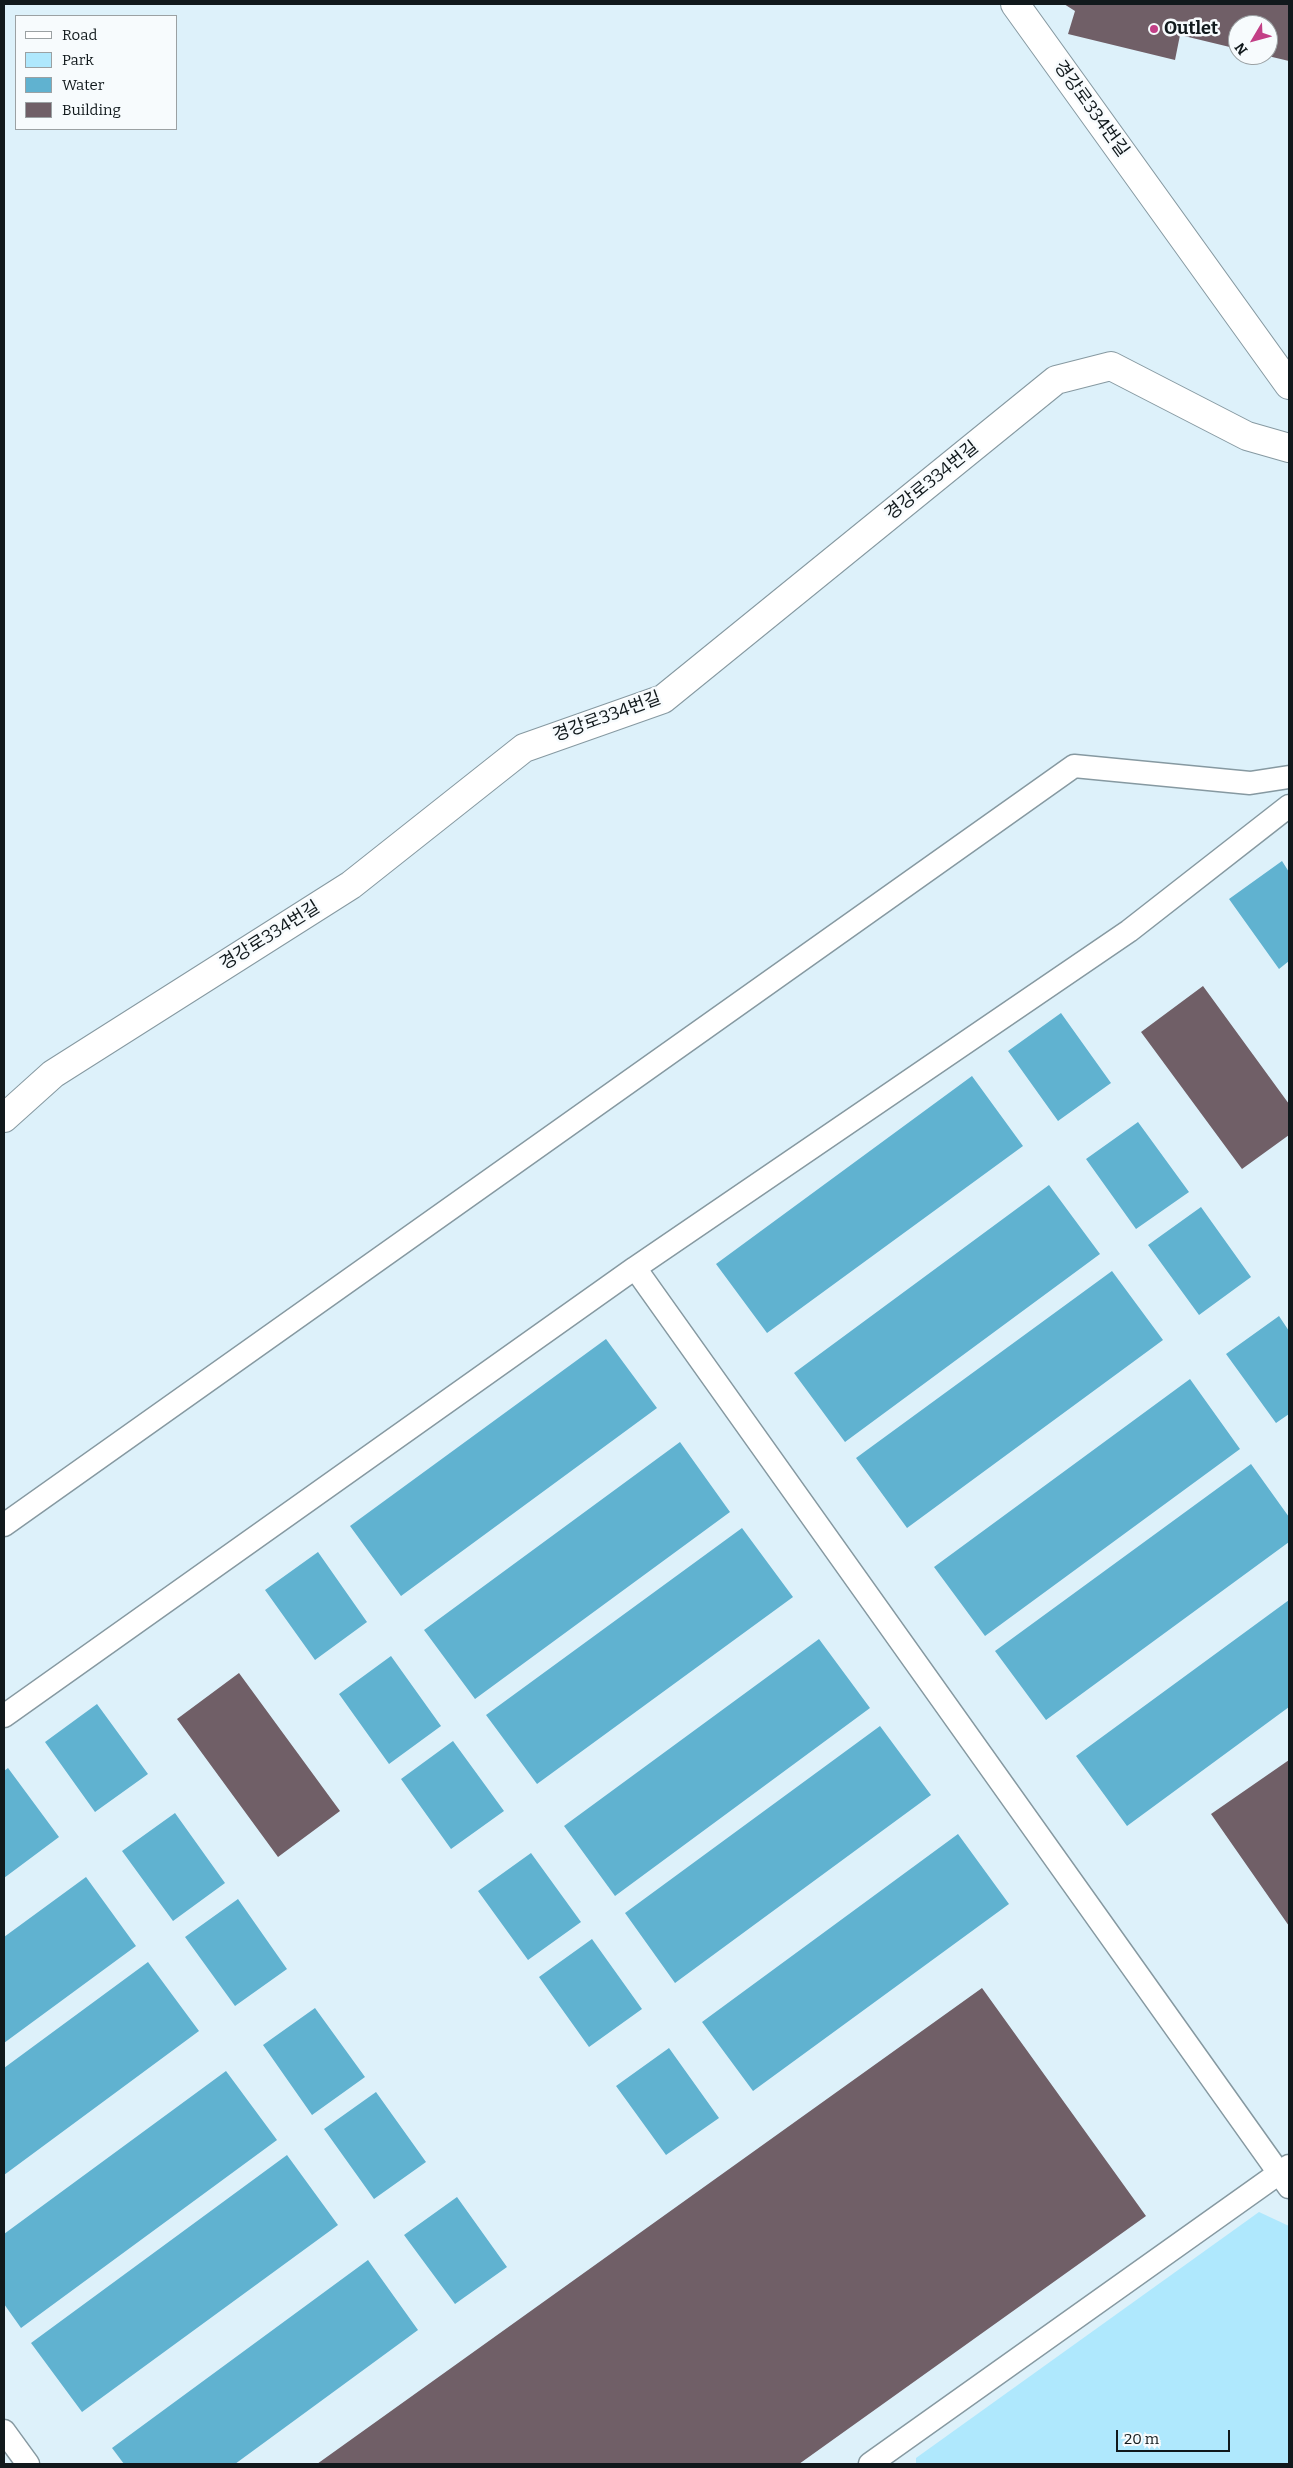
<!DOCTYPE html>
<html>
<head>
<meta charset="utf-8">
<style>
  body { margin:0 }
  #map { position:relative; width:1293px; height:2468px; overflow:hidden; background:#ddf1fa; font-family:Bitter,serif }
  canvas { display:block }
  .frame { position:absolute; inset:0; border:5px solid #11191c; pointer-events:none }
  .legend { position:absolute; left:15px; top:15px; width:162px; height:115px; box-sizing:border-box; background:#f7fbfd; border:1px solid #9ba1a3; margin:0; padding:6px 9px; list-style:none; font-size:15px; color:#11191c }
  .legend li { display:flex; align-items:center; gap:10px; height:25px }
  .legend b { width:25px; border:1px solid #9ba1a3 }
  .north { position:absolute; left:1228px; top:15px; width:50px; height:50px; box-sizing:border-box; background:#f7fbfd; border:1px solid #9ba1a3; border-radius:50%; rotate:233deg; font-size:14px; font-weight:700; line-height:20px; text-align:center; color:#11191c }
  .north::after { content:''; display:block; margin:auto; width:18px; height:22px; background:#c23f86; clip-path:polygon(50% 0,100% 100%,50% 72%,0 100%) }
  .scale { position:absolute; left:1116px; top:2430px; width:114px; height:22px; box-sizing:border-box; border:2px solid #11191c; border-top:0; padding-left:6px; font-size:15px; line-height:18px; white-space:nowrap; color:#11191c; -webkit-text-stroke:4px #f7fbfd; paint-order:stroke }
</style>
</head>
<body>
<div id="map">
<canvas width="1293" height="2468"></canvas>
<div class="frame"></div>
<ul class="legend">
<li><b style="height:6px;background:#fff"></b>Road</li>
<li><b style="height:14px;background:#afe8fd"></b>Park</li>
<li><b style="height:14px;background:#60b2d0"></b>Water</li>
<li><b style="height:14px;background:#705f67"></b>Building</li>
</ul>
<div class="north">N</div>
<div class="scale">20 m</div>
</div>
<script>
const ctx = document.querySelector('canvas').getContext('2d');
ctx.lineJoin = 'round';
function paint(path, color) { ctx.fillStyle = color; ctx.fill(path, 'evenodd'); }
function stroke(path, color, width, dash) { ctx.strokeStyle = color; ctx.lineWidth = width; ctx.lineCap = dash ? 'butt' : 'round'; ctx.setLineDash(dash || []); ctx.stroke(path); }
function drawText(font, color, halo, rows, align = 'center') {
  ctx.font = font + ' Bitter,"Noto Sans KR",serif'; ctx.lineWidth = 5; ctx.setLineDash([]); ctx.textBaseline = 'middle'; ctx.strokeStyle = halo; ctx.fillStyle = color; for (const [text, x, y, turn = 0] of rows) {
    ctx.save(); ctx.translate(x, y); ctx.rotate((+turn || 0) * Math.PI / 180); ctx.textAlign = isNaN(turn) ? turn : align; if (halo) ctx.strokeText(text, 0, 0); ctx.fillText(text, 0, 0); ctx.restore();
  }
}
const green = new Path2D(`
  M1259,2212L1289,2226V2464H916V2458Z`);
const water = new Path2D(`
  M1282,861L1289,872V961L1279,969L1229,899Z
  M1061,1013L1111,1083L1058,1121L1008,1051Z
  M972,1076L1023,1146L767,1333L716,1264Z
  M1138,1122L1189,1192L1136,1229L1086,1159Z
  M1049,1185L1100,1254L845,1442L794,1373Z
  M1201,1207L1251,1277L1199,1315L1148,1245Z
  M1112,1271L1163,1340L907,1528L856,1458Z
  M1279,1316L1289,1331V1414L1276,1423L1226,1354Z
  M606,1339L657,1408L401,1596L350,1526Z
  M1190,1379L1240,1449L985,1636L934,1567Z
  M680,1442L730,1512L475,1699L424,1630Z
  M1251,1464L1289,1517V1542L1046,1720L995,1651Z
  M742,1528L793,1597L537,1784L486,1715Z
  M318,1552L367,1622L315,1660L265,1590Z
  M1289,1600V1707L1127,1826L1076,1756Z
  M819,1639L870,1708L615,1896L564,1826Z
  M391,1656L441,1726L389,1764L339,1694Z
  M97,1704L148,1774L95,1812L45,1742Z
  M880,1726L931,1795L675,1983L625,1913Z
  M453,1741L504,1811L451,1849L401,1779Z
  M8,1768L59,1837L4,1878V1771Z
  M175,1813L225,1883L173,1921L122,1851Z
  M958,1834L1009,1904L753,2091L702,2022Z
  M531,1853L581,1922L528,1960L478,1891Z
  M86,1877L136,1946L4,2043V1937Z
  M238,1899L287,1969L235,2006L185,1937Z
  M592,1939L642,2009L589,2047L539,1977Z
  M148,1962L199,2031L4,2175V2068Z
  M315,2008L365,2077L312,2115L263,2045Z
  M669,2048L719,2118L666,2155L616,2086Z
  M226,2071L277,2140L21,2328L4,2304V2234Z
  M376,2092L426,2162L374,2199L324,2129Z
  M287,2155L338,2225L82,2412L31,2343Z
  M457,2197L507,2267L455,2304L404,2235Z
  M368,2260L418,2330L235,2464H124L112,2448Z`);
const building = new Path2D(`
  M1064,4H1289V61L1268,56V25H1238V49L1180,35L1175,60L1068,34L1075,11Z
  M1203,986L1289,1104V1135L1242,1169L1141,1032Z
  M239,1673L340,1811L278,1857L177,1719Z
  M1289,1760V1926L1211,1814Z
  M982,1988L1146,2216L799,2464H317Z`);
const service = new Path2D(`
  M635,1268L1129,931L1289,806
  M4,1525L1074,766L1250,783L1289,777
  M4,1716L635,1268L1289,2187
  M4,2431L28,2464
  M870,2464L1289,2166`);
const minor = new Path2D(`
  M1015,4L1289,385
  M4,1118L53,1074L351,885L524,748L663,699L1056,380L1111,366L1247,436L1289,448`);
const markers = [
  [1154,29,5,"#c23f86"]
];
const poiNames = [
  ["Outlet",1164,29]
];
const streetNames = [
  ["경강로334번길",1091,109,54],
  ["경강로334번길",932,481,-39],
  ["경강로334번길",607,717,-20],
  ["경강로334번길",270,936,-32]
];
paint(green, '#afe8fd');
paint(water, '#60b2d0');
paint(building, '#705f67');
stroke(service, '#8699a1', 25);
stroke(minor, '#8699a1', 30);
stroke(service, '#fff', 22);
stroke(minor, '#fff', 28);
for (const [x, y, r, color] of markers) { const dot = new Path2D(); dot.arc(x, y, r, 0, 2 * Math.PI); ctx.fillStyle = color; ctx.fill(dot); stroke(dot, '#f7fbfd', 2); }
drawText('bold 18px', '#11191c', '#f7fbfd', poiNames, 'left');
drawText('18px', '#11191c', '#f7fbfd', streetNames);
</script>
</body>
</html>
